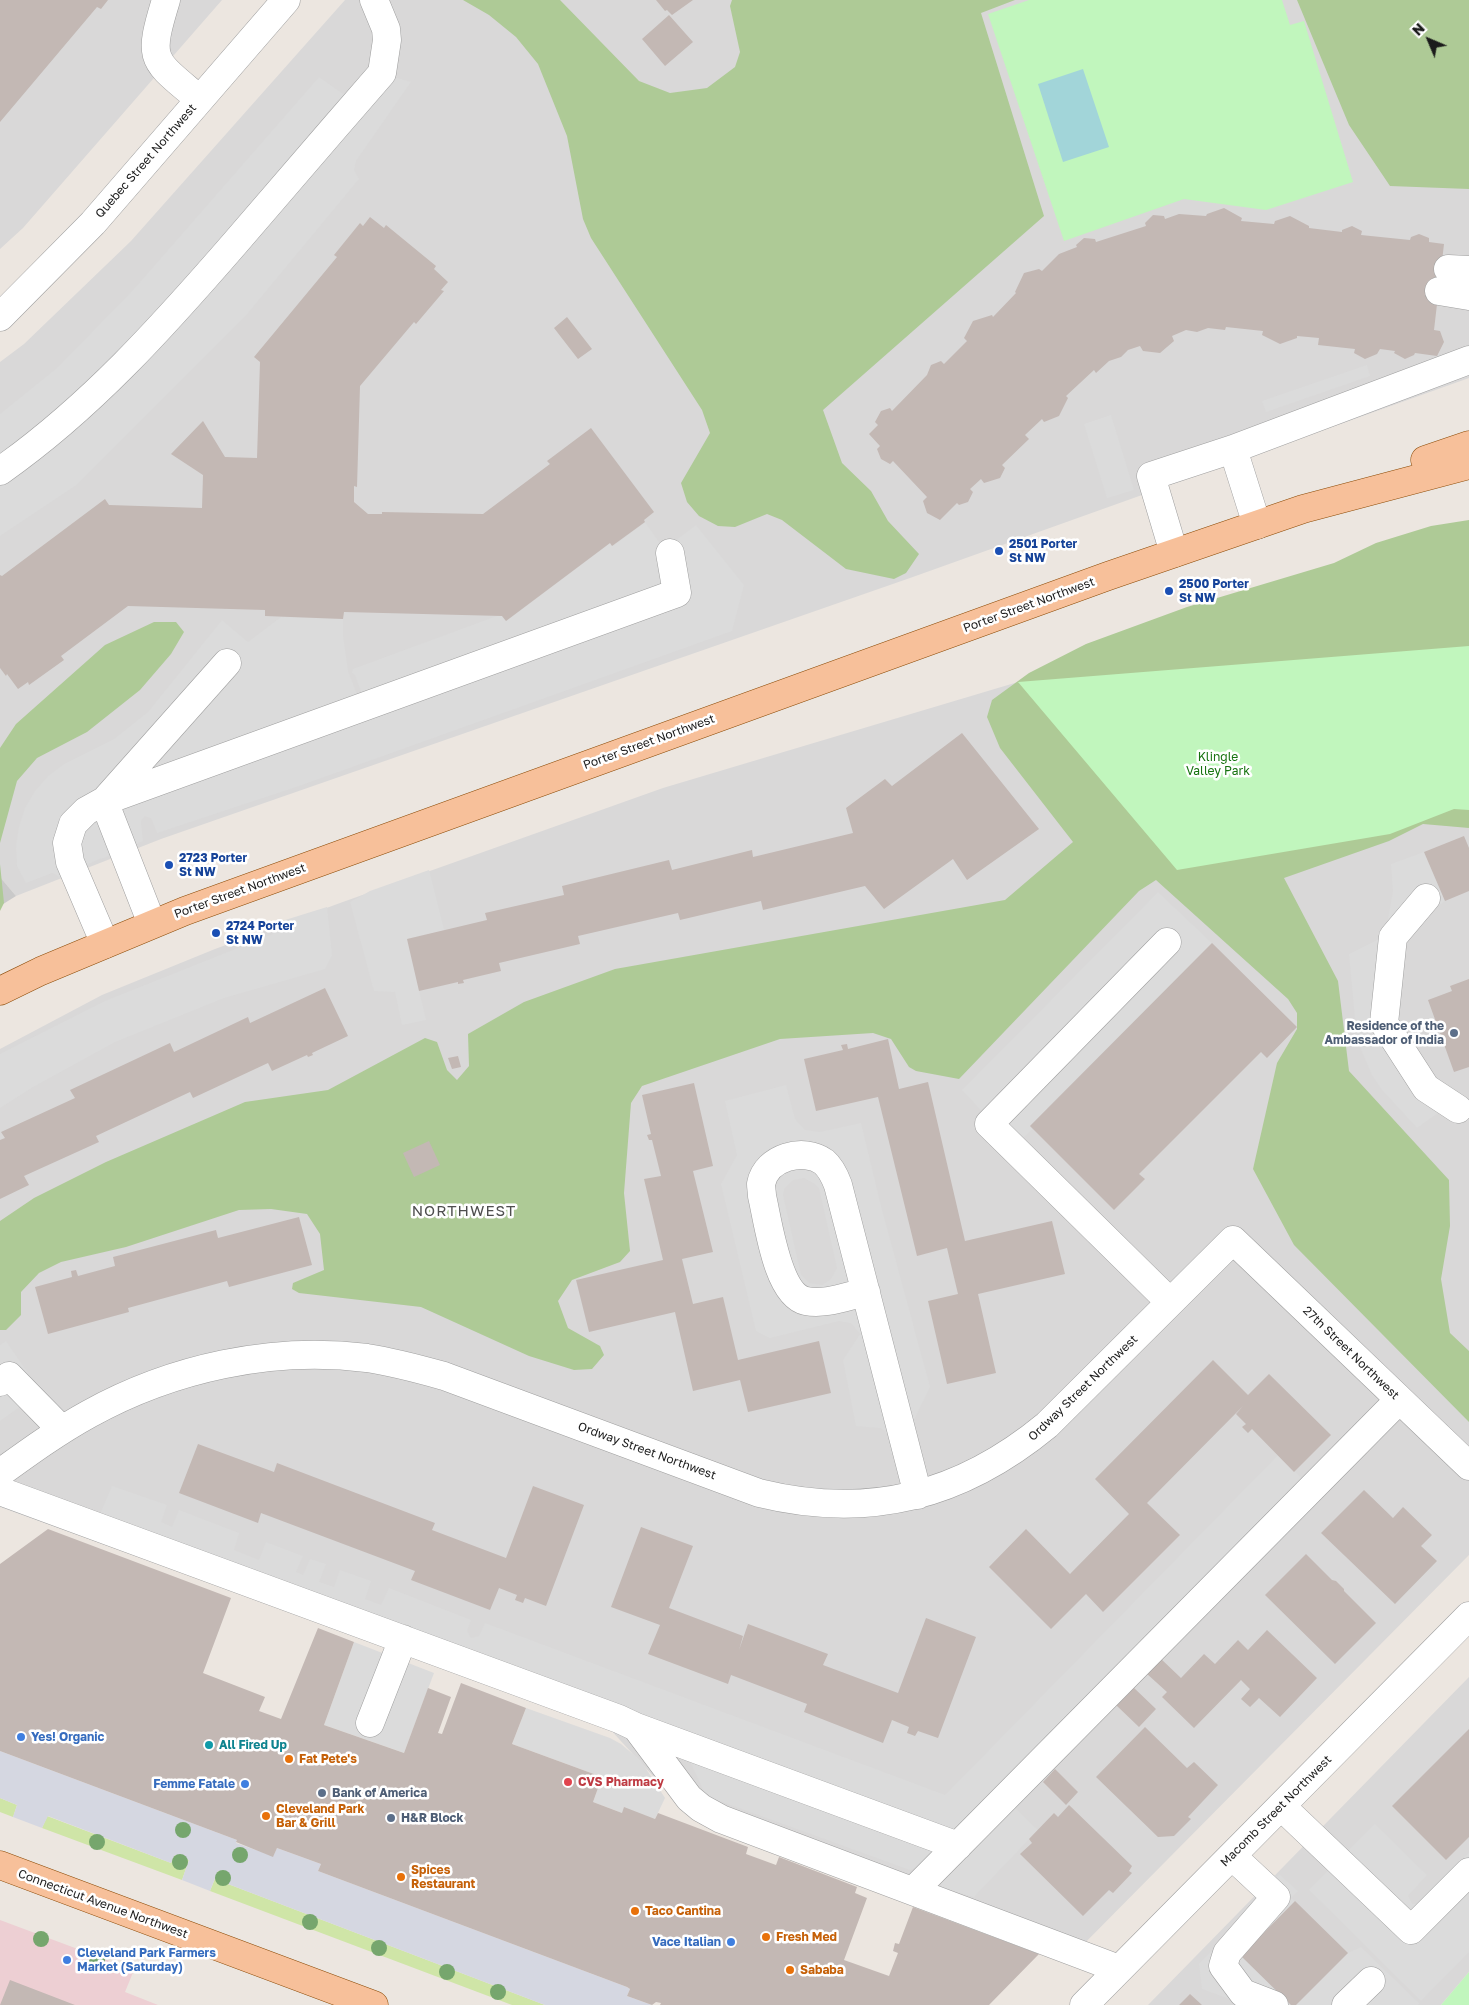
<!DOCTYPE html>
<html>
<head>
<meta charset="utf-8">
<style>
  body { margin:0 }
  #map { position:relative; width:1469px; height:2005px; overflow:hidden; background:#ece6e0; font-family:"Golos Text",sans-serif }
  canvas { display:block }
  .north { position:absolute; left:1404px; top:15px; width:50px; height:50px; -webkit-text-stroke:4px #fff; paint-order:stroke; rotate:315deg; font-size:14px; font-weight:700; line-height:20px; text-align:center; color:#1b1b1b }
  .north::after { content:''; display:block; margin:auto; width:18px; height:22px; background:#1b1b1b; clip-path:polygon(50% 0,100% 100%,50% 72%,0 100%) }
</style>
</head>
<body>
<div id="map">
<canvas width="1469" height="2005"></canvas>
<div class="north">N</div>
</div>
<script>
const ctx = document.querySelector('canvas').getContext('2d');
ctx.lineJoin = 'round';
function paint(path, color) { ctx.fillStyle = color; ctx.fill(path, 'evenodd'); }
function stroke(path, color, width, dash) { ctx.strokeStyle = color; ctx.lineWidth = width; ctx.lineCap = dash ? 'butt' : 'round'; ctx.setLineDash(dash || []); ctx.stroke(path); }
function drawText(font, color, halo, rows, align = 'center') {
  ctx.font = font + ' "Golos Text",sans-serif'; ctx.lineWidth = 5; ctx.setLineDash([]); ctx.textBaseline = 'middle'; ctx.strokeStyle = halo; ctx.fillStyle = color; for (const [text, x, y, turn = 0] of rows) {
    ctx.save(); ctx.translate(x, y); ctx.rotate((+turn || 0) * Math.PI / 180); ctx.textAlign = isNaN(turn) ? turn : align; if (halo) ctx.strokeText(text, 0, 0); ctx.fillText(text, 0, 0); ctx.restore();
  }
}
const residential = new Path2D(`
  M0,0H222L23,228L0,249Z
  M345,0H881L966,7L986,0H1306L1469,182V378L910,578L161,839L16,896L0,877V362L24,344L131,241Z
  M1018,682L1469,810V1555L1067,1961L1055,1954L700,1824L686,1812L608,1727L0,1507V1049L102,995L215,949L340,903L663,788Z
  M1469,1677V1972L1441,2005H1148Z`);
const commercial = new Path2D(`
  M0,1920L134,1970L125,1992L158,2005H0Z`);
const religious = new Path2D(`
  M0,877L16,896L0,906Z`);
const grass = new Path2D(`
  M0,1798L17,1805L13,1817L0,1812Z
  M47,1816L171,1863L174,1855L189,1860L182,1880L42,1828Z
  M218,1871L231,1876L228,1884L545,2005H512L210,1891Z`);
const forest = new Path2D(`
  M463,0H560L639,81L670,93L707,88L735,67L740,52L730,6L732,0H1015L981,13L1044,216L823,410L842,463L871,491L888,521L919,554L906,573L894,579L846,569L782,520L767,514L735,527L718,526L699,516L687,502L681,483L710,433L702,410L591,238L583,219L567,136L538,64L516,37L489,15Z
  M1297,0H1469V189L1390,186L1349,125Z
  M1469,520V828L1423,824L1389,841L1284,878L1338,981L1349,1071L1449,1180L1450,1226L1441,1279L1450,1333L1469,1351V1422L1294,1245L1253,1169L1277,1063L1297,1029V1013L1288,999L1156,880L1139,891L959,1079L916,1071L909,1067L891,1039L873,1033L780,1039L642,1086L631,1103L624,1193L630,1251L620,1262L572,1280L558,1301L568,1328L600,1346L604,1355L592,1369L574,1370L529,1356L421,1307L299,1293L292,1289L293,1283L324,1270L320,1234L307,1214L271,1209L239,1210L126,1247L61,1262L39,1273L21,1292V1315L6,1330H0V1221L34,1198L106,1162L245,1102L328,1090L425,1038L437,1042L447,1070L457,1080L469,1066L468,1034L524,1002L615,969L1005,900L1073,842L1000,748L987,717L992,700L1029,673L1086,644L1187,607L1334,563L1376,543L1431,526Z
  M154,622H176L184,632L171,654L140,690L87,732L37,758L17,781L0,843V748L16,724L105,645Z
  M0,864L4,903L0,911Z`);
const park = new Path2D(`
  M1029,0H1282L1290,25L1304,21L1353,182L1266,210L1184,199L1064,241L988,14Z
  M1469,646V810L1454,809L1390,834L1177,870L1018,682Z
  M1469,1972V2005H1441Z`);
const parking = new Path2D(`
  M370,70L411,82L356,161L354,170L359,179L248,313L75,486L0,536V414L57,368L134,289L319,77L343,94L361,85Z
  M1367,365L1370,376L1266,412L1262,401Z
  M1111,415L1134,490L1107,498L1084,424Z
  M645,522L664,549L696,525L744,585L732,631L299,786L157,833L151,818L145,816L141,821L143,841L104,858L99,859L59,878L57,875L52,873L26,883L17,866L16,846L19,827L25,808L35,791L48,776L64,764L114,739L148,712L222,620L248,642L281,617L343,619V636L348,671L358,697L362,694L355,675L352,673L353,669L497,616H502L506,621L610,543L613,546Z
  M1424,852L1445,901L1422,918L1404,946L1393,1018L1442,1110L1417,1128L1382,1090L1372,1075L1357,1040L1349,954L1385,936L1393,891L1391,864Z
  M429,870L444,930L407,939L426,1020L402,1025L395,992L374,991L350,902L370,891Z
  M1158,892L1212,943L1030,1126L1033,1129L1014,1146L962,1090Z
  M327,907L332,955L325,969L224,998L115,1042L33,1087L0,1108V1054L105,1001L273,934L282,921Z
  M786,1085L795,1119L805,1130L820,1132L861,1123L881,1206L930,1387L914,1420L919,1447L891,1454L889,1435L885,1431L880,1428L856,1426L843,1360L860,1334L851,1323L839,1321L770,1338L756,1331L721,1184L737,1155L725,1101ZM804,1178L815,1184L819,1188L837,1268L831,1279L822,1285L809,1283L801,1275L783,1195L784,1189L793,1180Z
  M6,1341L41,1392L0,1421V1345Z
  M1278,1455L1303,1480L922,1864L910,1870L706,1796L675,1729L100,1514L112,1486L167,1505L161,1522L172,1527L179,1510L239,1533L234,1550L259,1560L266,1542L303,1556L296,1572L303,1575L310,1559L326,1564L319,1582L334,1587L340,1570L371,1581L365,1599L381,1605L389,1588L471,1620L467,1631L471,1638L479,1636L485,1623L945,1795Z
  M354,1642L434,1673L404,1753L324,1725Z
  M526,1708L610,1738L621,1744L641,1761L665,1798L655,1819L622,1813L593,1802L602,1777L512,1744Z
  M1013,1806L1038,1830L974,1897L942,1888L940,1881Z
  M1375,1824L1427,1875L1408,1896L1412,1904H1418L1469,1853V1952L1421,2001L1309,1890Z
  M1279,1874L1298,1891L1291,1898L1295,1901L1291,2005H1246L1202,1989L1199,1964L1259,1904L1258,1894L1275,1875L1277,1877Z
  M1361,1947L1419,2003L1418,2005H1296L1348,1953Z`);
const plaza = new Path2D(`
  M0,1751L237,1840L236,1843L273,1856L277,1848L321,1864L318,1871L627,1987L630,1989L627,1996L652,2005H545L228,1884L231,1876L218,1871L210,1891L182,1880L189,1860L175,1855L171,1863L48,1816L42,1828L13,1817L17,1805L0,1798Z`);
const water = new Path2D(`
  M1083,69L1109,147L1063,162L1038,84Z`);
const building = new Path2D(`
  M0,0H108L101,9L97,7L0,122Z
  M656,0H693L672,15L667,10L665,11Z
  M669,15L693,42L665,66L642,39Z
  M1224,208L1242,218L1241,221L1274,224L1275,221L1290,216L1309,226V228L1342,232V230L1352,226L1362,231L1361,235L1410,240L1411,237L1419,234L1429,238V242L1444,244L1434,330L1440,331L1444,342L1437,356L1415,353L1414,355L1405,359L1394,353L1395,351L1380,349L1377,354L1365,359L1354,353L1355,349L1318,345L1319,338L1297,336V338L1280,344L1262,335L1263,331L1226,327L1225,330L1208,328L1197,332L1186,330L1172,336L1174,341L1160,353L1143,351L1140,346L1128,350L1121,357L1109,361L1096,373L1094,370L1066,396L1068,398L1059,416L1044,422L1042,419L1025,435L1029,439L1002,465L1005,468L1000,478L984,483L981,479L970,489L973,492L968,502L959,505L957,503L940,520L927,513L923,501L927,497L893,461L890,464L881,459L877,449L880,446L869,434L878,425L875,422L881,411L890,408L892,411L927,375L931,365L941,361L944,364L967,341L964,338L973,321L992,315L993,317L1016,293L1015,292L1024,273L1039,269L1042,271L1059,254L1077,247L1076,245L1084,238L1095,239L1096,242L1146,226L1145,223L1153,215L1164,216L1165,219L1179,214L1206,216L1207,214Z
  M370,217L384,228L386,225L436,266L434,269L448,282L441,290L444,291L416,324L414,322L360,386L357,487L354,486V502L368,514H382V512L483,514L550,464L547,461L591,428L654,512L644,520L645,522L612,546L610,543L506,621L502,616L344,612L343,619L265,616V610L128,606L61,656L64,660L29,685L28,682L18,689L7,674L6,676L0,668V575L2,576L105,499L109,505L202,508L203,475L171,454L203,421L225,457L257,458L260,362L254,357L337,257L334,255L360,223L363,226Z
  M567,317L592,349L578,359L554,328Z
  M962,733L1039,829L967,880L953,859L884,909L865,886L763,910L761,901L680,920L678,913L578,936L580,944L499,963L501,971L463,980L464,983L458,984V982L419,991L407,939L487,920L485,913L564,895L562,886L669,860L672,870L752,850L753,857L853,833L846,808L885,779L892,786Z
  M1464,836L1469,848V891L1445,901L1424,852Z
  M1212,943L1297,1027L1267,1058L1261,1052L1139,1174L1145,1179L1114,1210L1030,1126Z
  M1469,979V1067L1454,1072L1428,1000L1452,991L1450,986Z
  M325,988L348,1036L312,1053L313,1055L308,1057L307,1055L272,1071L268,1063L193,1098L190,1092L96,1136L99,1142L24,1176L29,1185L0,1199V1140L5,1138L1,1132L75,1098L70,1090L170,1043L174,1052L248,1017L250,1023Z
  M888,1039L899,1089L928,1082L965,1241L1052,1221L1065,1274L978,1294L996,1373L947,1384L928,1301L958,1294L947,1248L917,1256L878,1097L816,1111L804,1059L843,1050L841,1045L847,1044L848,1049Z
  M458,1056L461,1067L452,1069L448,1058Z
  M694,1083L713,1166L693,1171L713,1252L682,1259L693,1304L723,1297L738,1360L819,1341L831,1393L748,1412L740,1380L693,1391L675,1312L589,1332L576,1280L663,1260L644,1179L661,1176L652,1140H649L647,1135L651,1134L642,1095Z
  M429,1141L440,1165L414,1177L403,1153Z
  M299,1217L312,1265L229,1287L227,1281L128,1308L129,1312L48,1334L35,1287L72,1277L71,1271L76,1270L78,1276L115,1266L113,1257L216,1230L218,1238Z
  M1213,1360L1248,1395L1269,1374L1331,1435L1294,1472L1252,1429L1248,1433L1242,1427L1246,1424L1236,1414L1243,1406L1147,1503L1180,1535L1103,1612L1086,1594L1051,1629L989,1567L1026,1529L1070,1574L1129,1514L1095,1479Z
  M198,1444L274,1472L277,1463L435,1523L432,1530L506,1558L533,1486L584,1505L546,1606L525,1598L523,1603L515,1600L517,1595L499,1588L490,1610L411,1580L415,1571L261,1513L258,1523L179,1493Z
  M1364,1490L1393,1518L1403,1507L1432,1535L1421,1546L1437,1561L1395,1604L1321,1533Z
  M641,1527L693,1546L669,1608L743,1636L739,1650L748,1624L828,1654L823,1665L898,1693L926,1618L976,1637L938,1738L918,1731L915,1736L907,1733L909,1727L892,1720L883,1743L804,1712L807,1704L731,1675L728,1684L648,1654L660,1625L611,1607Z
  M48,1529L231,1598L203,1673L265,1697L259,1711L281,1719L318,1628L354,1642L324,1725L404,1753L428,1688L451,1697L438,1733L442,1734L461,1683L526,1708L512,1744L602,1777L593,1802L622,1813L624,1807L655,1819L658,1813L748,1847L746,1854L776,1865L779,1857L857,1887L855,1893L867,1898L844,1960L889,1976L898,1953L893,1951L895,1943L899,1944L913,1907L1039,1954L989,2005H660L661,2003L656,2002L652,2005L627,1996L630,1989L627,1987L318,1871L321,1864L277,1848L273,1857L236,1842L237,1840L0,1751V1564Z
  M1306,1554L1332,1580L1336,1581L1344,1589V1591L1376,1623L1335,1664L1265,1595Z
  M1267,1630L1317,1678L1280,1717L1259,1698L1250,1707L1241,1699L1250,1689L1241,1680L1194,1728L1162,1697L1167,1692L1146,1673L1160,1658L1181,1678L1204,1654L1215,1664L1238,1640L1248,1650Z
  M1133,1687L1156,1709L1139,1727L1116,1705Z
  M1145,1727L1187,1768L1194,1762L1218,1785L1188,1817L1191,1819L1174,1836L1158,1837L1096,1777Z
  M1469,1729V1837L1446,1860L1392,1806Z
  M1055,1769L1078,1792L1066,1805L1043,1782Z
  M1069,1805L1132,1866L1129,1871L1132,1873L1113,1893L1109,1890L1083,1916L1020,1854L1032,1843L1029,1839L1054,1813L1058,1817Z
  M1295,1901L1348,1953L1296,2005H1291L1241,1956Z
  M10,1980L75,2005H0Z
  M1190,1994L1202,2005H1179Z`);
const minor = new Path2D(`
  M166,0C147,62 152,59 199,99
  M1448,269L1469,270
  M1439,291L1469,296
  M0,317L93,223L286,0
  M1233,449L1257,525
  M0,471C90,408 164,325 236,242C285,185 333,129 382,73L387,40L386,29L374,0
  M1174,553L1151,476L1233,449L1469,360
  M107,798L227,663
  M104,801L152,924
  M1426,898L1393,937L1384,1023L1426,1088L1458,1109
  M1167,942L989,1124L1170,1302
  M105,944L70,862L67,843L73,824L86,811L104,801L677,593L670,553
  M866,1292C847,1296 825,1305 806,1301C777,1295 768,1221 762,1196C762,1192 761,1188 761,1184C766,1157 804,1147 824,1162C831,1168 835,1177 838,1185L918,1495
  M0,1382L9,1376L62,1430
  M0,1473C29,1452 58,1431 89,1414C172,1368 272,1346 367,1358C393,1362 419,1369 444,1376L759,1493C869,1520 961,1496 1047,1425L1233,1240L1469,1466
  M0,1491L619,1719L636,1727L689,1798L701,1808L721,1819L1119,1969
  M370,1723L403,1639
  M636,1727L958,1846
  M1281,1806L1411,1930L1469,1872
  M1232,1856L1276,1897L1227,1953L1223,1966L1243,1993L1274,2005
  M913,1891L1399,1400
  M1084,2005L1469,1616
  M1346,2005L1371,1981`);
const major = new Path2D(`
  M1425,460L1469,445
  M0,991L41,971L185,911L1108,576L1303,509L1469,465
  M0,1865L374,2005`);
const trees = [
  [183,1830],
  [97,1842],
  [240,1855],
  [180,1862],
  [223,1878],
  [310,1922],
  [41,1939],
  [379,1948],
  [97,1960],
  [447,1972],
  [498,1992]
];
const markers = [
  [999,551,5,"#1a4fb4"],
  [1169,591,5,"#1a4fb4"],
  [169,865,5,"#1a4fb4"],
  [216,933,5,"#1a4fb4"],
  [1454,1033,5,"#5c6f8a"],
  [21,1737,5,"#3f7fe0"],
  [209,1745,5,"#0f9aa8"],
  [289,1759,5,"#e8710a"],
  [568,1782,5,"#e0444e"],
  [245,1784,5,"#3f7fe0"],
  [322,1793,5,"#5c6f8a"],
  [266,1816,5,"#e8710a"],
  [391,1818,5,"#5c6f8a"],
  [401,1877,5,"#e8710a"],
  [635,1911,5,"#e8710a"],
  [766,1937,5,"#e8710a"],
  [731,1942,5,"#3f7fe0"],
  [67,1960,5,"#3f7fe0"],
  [790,1970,5,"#e8710a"]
];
const streetNames = [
  ["Quebec Street Northwest",146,161,-49],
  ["Porter Street Northwest",1029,605,-20],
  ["Porter Street Northwest",649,742,-20],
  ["Porter Street Northwest",240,891,-20],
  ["27th Street Northwest",1351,1353,44],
  ["Ordway Street Northwest",1083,1388,-44],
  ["Ordway Street Northwest",647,1451,20],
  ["Macomb Street Northwest",1276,1811,-45],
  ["Connecticut Avenue Northwest",103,1904,20]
];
const transitNames = [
  ["2501 Porter",1009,544],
  ["St NW",1009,558],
  ["2500 Porter",1179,584],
  ["St NW",1179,598],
  ["2723 Porter",179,858],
  ["St NW",179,872],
  ["2724 Porter",226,926],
  ["St NW",226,940]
];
const parkNames = [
  ["Klingle",1218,757],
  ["Valley Park",1218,771]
];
const serviceNames = [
  ["Residence of the",1444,1026,"right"],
  ["Ambassador of India",1444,1040,"right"],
  ["Bank of America",332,1793],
  ["H&R Block",401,1818]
];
const shopNames = [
  ["Yes! Organic",31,1737],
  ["Femme Fatale",235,1784,"right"],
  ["Vace Italian",721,1942,"right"],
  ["Cleveland Park Farmers",77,1953],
  ["Market (Saturday)",77,1967]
];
const cultureNames = [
  ["All Fired Up",219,1745]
];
const foodNames = [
  ["Fat Pete's",299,1759],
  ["Cleveland Park",276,1809],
  ["Bar & Grill",276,1823],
  ["Spices",411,1870],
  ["Restaurant",411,1884],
  ["Taco Cantina",645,1911],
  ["Fresh Med",776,1937],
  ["Sababa",800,1970]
];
const healthNames = [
  ["CVS Pharmacy",578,1782]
];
const quarterNames = [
  ["NORTHWEST",464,1211]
];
paint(residential, '#d9d8d8');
paint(commercial, '#edcfd3');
paint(religious, '#c9c9c9');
paint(grass, '#cfe5a7');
paint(forest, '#aeca96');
paint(park, '#c1f6bd');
paint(parking, '#dbdbdb');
paint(plaza, '#d5d7e1');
paint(water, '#a2d5d9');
paint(building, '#c3b8b4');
stroke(minor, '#9f9f9f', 29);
stroke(major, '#8b4a06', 29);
stroke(minor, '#fff', 28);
stroke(major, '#f7c09a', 28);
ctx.fillStyle = '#76a66d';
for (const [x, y] of trees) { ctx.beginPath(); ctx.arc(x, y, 8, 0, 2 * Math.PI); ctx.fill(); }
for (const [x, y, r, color] of markers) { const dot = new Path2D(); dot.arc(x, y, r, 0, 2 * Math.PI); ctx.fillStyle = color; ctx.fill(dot); stroke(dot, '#fff', 2); }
drawText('12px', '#1b1b1b', '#fff', streetNames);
drawText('bold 12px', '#164399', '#fff', transitNames, 'left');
drawText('12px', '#16720f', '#fff', parkNames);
drawText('bold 12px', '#4e5e75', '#fff', serviceNames, 'left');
drawText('bold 12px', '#366cbe', '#fff', shopNames, 'left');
drawText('bold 12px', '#0d838f', '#fff', cultureNames, 'left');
drawText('bold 12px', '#c56008', '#fff', foodNames, 'left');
drawText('bold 12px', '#be3a42', '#fff', healthNames, 'left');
ctx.letterSpacing = '1px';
drawText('15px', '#4e4e4e', '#fff', quarterNames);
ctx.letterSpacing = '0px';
</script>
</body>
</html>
